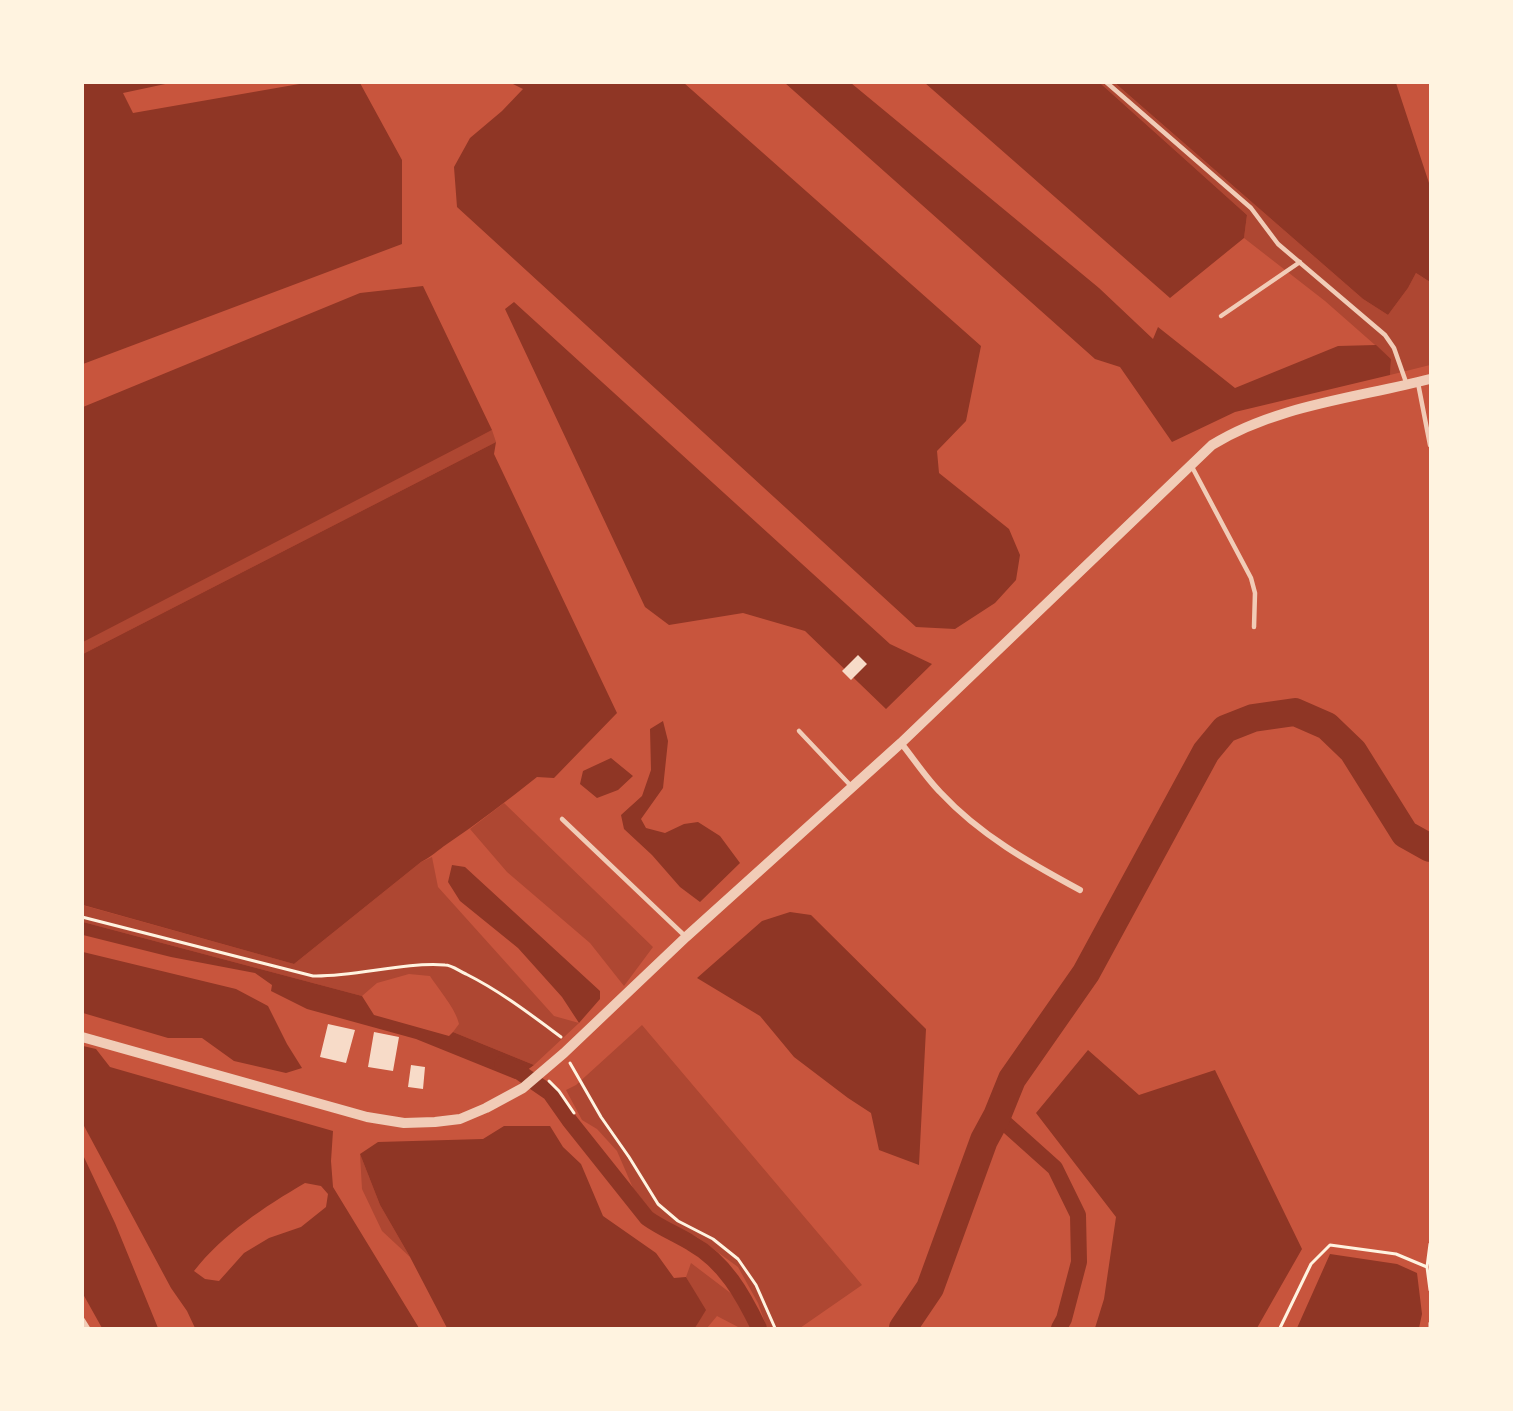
<!DOCTYPE html>
<html>
<head>
<meta charset="utf-8">
<style>
  body { margin:0 }
  #map { position:relative; width:1513px; height:1411px; overflow:hidden; background:#c8553d; font-family:Rubik,sans-serif }
  canvas { display:block }
  .frame { position:absolute; inset:0; border:84px solid #fff3e0; pointer-events:none }
</style>
</head>
<body>
<div id="map">
<canvas width="1513" height="1411"></canvas>
<div class="frame"></div>
</div>
<script>
const ctx = document.querySelector('canvas').getContext('2d');
ctx.lineJoin = 'round';
function paint(path, color) { ctx.fillStyle = color; ctx.fill(path, 'evenodd'); }
function stroke(path, color, width, dash) { ctx.strokeStyle = color; ctx.lineWidth = width; ctx.lineCap = dash ? 'butt' : 'round'; ctx.setLineDash(dash || []); ctx.stroke(path); }
const green = new Path2D(`
  M1100,83H1115L1363,299L1388,315L1408,288L1416,273L1430,282V365L1390,375L1391,359L1325,301L1244,238L1247,215Z
  M492,430L496,442L83,654V636L198,574Z
  M504,803L653,947L624,986L590,943L507,872L470,829Z
  M432,857L438,887L554,1016L579,1023L534,1065L453,1032L459,1024C456,1009 439,990 430,976L409,974L377,983L362,996L83,922L82,905L294,964L421,862Z
  M642,1025L862,1285L800,1328H767L758,1303L738,1267L697,1237L657,1219L633,1188L617,1151L597,1129L582,1120L566,1090L576,1085Z
  M360,1154L380,1205L410,1257L382,1231L362,1189Z
  M691,1263L741,1301L753,1328H740L717,1316L707,1328H695L705,1310L686,1277Z`);
const water = new Path2D(`
  M83,82L170,83L123,93L133,113L305,83H360L402,160V244L83,364Z
  M511,83H684L981,346L966,421L937,451L939,473L1009,529L1020,555L1016,580L995,603L955,629L916,627L457,207L454,167L470,138L502,111L523,89Z
  M785,83H851L1099,288L1153,339L1158,327L1235,388L1338,346L1376,345L1391,359L1390,375L1235,412L1172,442L1120,367L1095,359Z
  M925,83H1100L1247,215L1244,238L1170,298Z
  M1115,83H1396L1430,186V282L1416,273L1408,288L1388,315L1363,299Z
  M423,286L492,430L83,642V407L360,293Z
  M514,302L890,644L932,664L886,709L805,631L743,613L669,625L645,607L505,309Z
  M496,442L494,454L617,713L554,778L537,777C508,800 478,823 447,844C438,850 431,857 421,862L294,964L83,905V654Z
  M663,721L668,741L663,788L641,819L646,828L665,833L684,824L698,822L720,836L740,863L700,902L680,887L652,855L624,829L621,815L642,796L651,770L650,729Z
  M611,758L633,776L618,790L597,798L580,784L583,771Z
  M452,865L465,867L600,991V999L579,1023L562,997L518,948L460,901L448,882Z
  M790,912L811,915L926,1029L919,1165L879,1150L871,1113L848,1098L794,1057L760,1016L697,978L762,921Z
  M83,922L362,996L374,1015L449,1036L453,1032L534,1065L515,1079L416,1039L307,1009L271,991L272,985L255,973L171,957L83,935Z
  M83,952L236,989L268,1006L287,1044L302,1068L286,1073L234,1061L202,1038H168L83,1013Z
  M83,1046L96,1049L110,1067L333,1131L331,1161L333,1187L419,1328H195L187,1311L171,1288L83,1124ZM305,1183L321,1186L328,1194L326,1207L301,1227L269,1238L244,1253L219,1281L205,1279L194,1271C223,1234 264,1207 305,1183Z
  M1088,1050L1139,1095L1215,1070L1302,1249L1257,1328H1095L1104,1299L1116,1217L1036,1113Z
  M504,1126H550L563,1147L581,1164L603,1216L656,1253L674,1278L686,1277L706,1310L695,1328H447L410,1257L380,1205L360,1154L378,1142L483,1139Z
  M83,1155L115,1223L158,1328H102L83,1294Z
  M1330,1254L1397,1264L1417,1273L1422,1314L1419,1328H1297Z`);
const canal = new Path2D(`
  M502,1064L515,1069L550,1093L569,1120L647,1218C661,1228 676,1234 691,1243C725,1262 743,1295 759,1328
  M997,1116L1055,1168L1078,1215L1079,1262L1064,1319L1059,1328`);
const river = new Path2D(`
  M903,1328L930,1288L984,1140L997,1116L1012,1079L1086,973L1206,752L1225,729L1253,718L1295,712L1327,726L1353,751L1405,834L1430,848`);
const building = new Path2D(`
  M858,655L867,664L851,680L842,671Z
  M328,1024L355,1030L346,1063L320,1057Z
  M374,1032L399,1037L393,1071L368,1067Z
  M411,1065L425,1067L423,1089L408,1087Z`);
const path = new Path2D(`
  M82,917L313,976C357,977 401,962 445,965C452,965 459,971 466,974C500,991 530,1014 561,1037
  M570,1063L601,1117L629,1157L658,1204L678,1221L713,1239L738,1259L756,1285L775,1328
  M549,1081L559,1091L574,1113
  M1427,1267L1430,1244
  M1280,1328L1311,1264L1330,1245L1396,1254L1427,1267L1430,1290
  M1430,1328V1323`);
const service = new Path2D(`
  M1106,82L1251,208L1278,244L1385,335L1394,348L1407,385
  M1221,316L1300,262
  M1418,383L1430,445
  M1191,465L1251,578L1255,593L1254,627
  M799,731L851,786
  M562,819L686,937`);
const minor = new Path2D(`
  M901,743C914,759 926,778 941,793C980,835 1030,863 1080,890
  M82,1320L87,1328`);
const tertiary = new Path2D(`
  M82,1037L367,1117L404,1123L435,1122L460,1119L486,1108L523,1088L564,1053L686,937L901,743L1212,445C1277,405 1357,398 1430,379`);
paint(green, '#ae4732');
paint(water, '#8f3625');
stroke(canal, '#8f3625', 16);
stroke(river, '#8f3625', 28);
paint(building, '#f7dbc8');
stroke(path, '#fff3e0', 3);
stroke(service, '#f1ccb7', 4.5);
stroke(minor, '#f1ccb7', 6);
stroke(tertiary, '#f1ccb7', 10);
</script>
</body>
</html>
